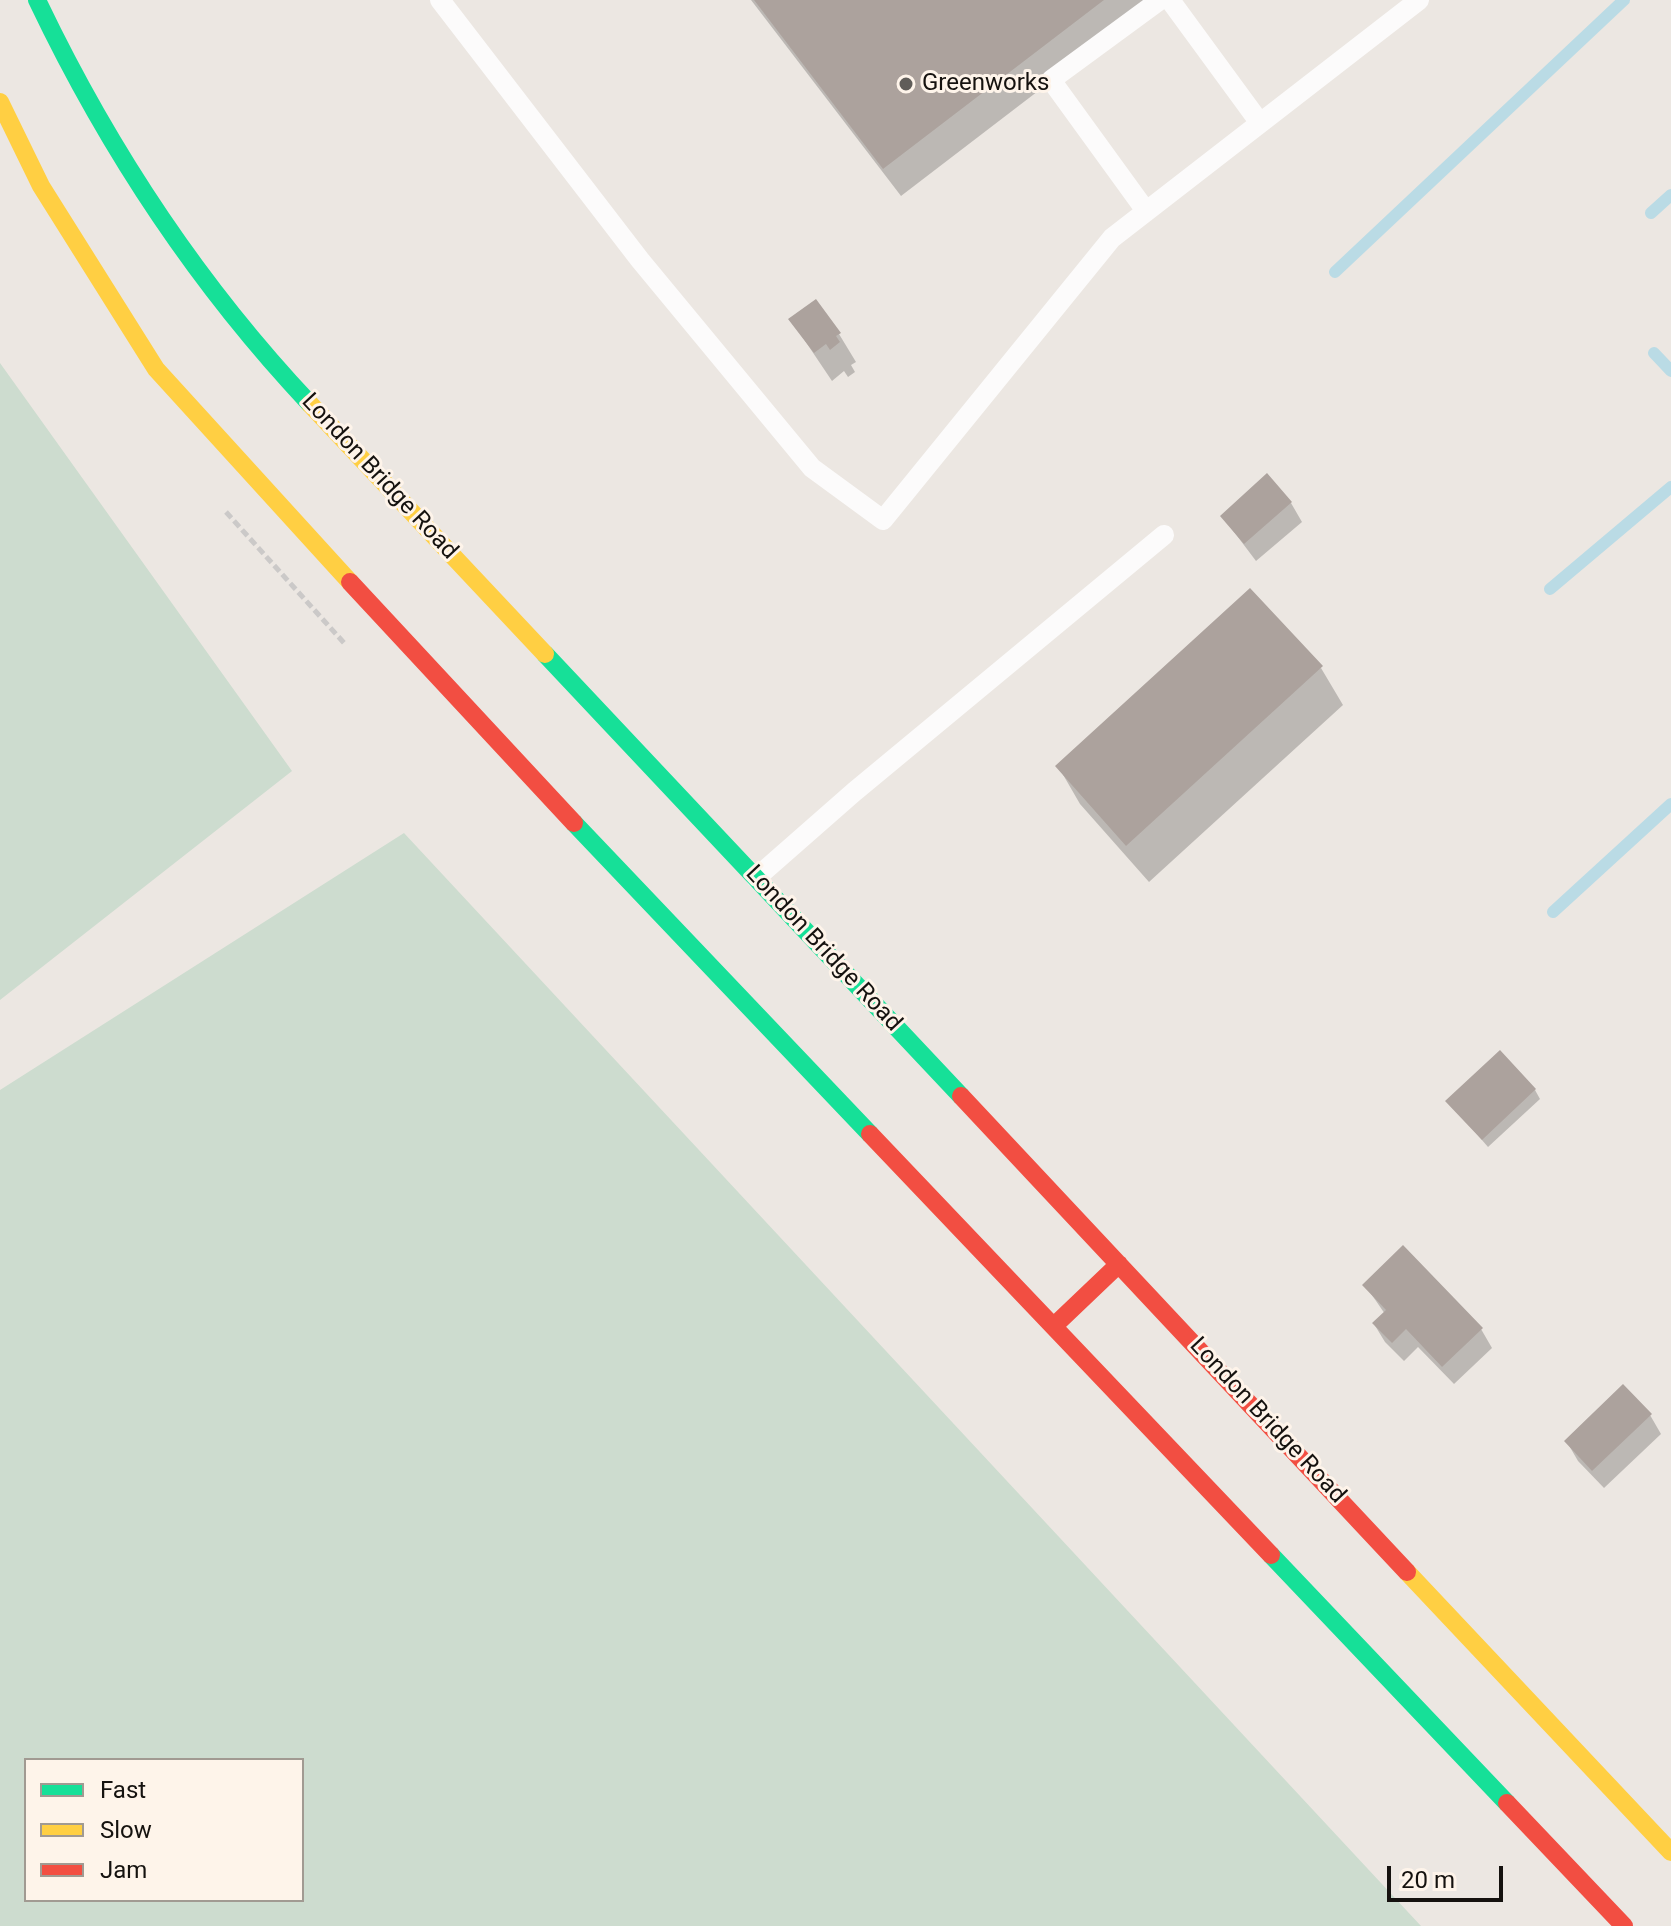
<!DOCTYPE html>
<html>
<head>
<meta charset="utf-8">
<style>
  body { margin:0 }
  #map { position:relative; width:1671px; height:1926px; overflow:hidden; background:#ece7e2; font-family:Roboto,sans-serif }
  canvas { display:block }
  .legend { position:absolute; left:24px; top:1758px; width:280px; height:144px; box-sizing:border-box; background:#fef4ea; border:2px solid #a19a92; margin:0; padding:10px 14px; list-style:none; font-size:24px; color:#15120f }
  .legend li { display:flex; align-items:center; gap:16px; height:40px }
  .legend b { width:40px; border:2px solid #a19a92 }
  .scale { position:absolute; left:1387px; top:1866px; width:116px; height:36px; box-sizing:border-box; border:4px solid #15120f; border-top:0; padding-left:10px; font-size:24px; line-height:28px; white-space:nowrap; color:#15120f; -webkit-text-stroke:6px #fef4ea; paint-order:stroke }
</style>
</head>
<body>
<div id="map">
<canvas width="1671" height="1926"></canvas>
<ul class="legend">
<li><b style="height:10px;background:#16e098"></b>Fast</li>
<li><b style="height:10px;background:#ffcf43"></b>Slow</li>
<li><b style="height:10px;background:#f24e42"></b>Jam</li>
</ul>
<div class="scale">20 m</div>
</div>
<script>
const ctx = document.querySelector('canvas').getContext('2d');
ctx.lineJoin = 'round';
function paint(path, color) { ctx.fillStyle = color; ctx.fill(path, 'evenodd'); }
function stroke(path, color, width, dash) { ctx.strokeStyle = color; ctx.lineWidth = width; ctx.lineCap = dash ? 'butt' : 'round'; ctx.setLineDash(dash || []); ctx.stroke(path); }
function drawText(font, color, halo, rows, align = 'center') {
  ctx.font = font + ' Roboto,sans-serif'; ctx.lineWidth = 6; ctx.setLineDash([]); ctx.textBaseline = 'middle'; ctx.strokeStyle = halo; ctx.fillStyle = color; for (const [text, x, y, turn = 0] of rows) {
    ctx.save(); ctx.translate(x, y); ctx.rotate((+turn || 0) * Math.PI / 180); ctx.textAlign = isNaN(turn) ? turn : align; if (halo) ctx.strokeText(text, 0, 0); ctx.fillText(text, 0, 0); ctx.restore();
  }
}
const green = new Path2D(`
  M0,363L292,771L0,1000Z
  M404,833L1421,1926H0V1090ZM302,1760V1900H26V1760Z`);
const shadow = new Path2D(`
  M751,0H1157L901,196Z
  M791,320L839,334L856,362L851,365L855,372L848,377L844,371L832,381Z
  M1291,503L1302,522L1256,561L1222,516Z
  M1321,668L1343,705L1149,882L1080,804L1058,766Z
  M1535,1090L1540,1099L1488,1147L1448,1101Z
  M1365,1285L1481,1329L1492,1348L1454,1384L1418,1347L1404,1361L1385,1342L1374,1324L1385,1314Z
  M1650,1415L1661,1434L1604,1488L1578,1461L1567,1442Z`);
const stream = new Path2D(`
  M1651,213L1671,195
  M1335,272L1624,0
  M1654,353L1671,371
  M1550,589L1671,487
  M1553,912L1671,804`);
const building = new Path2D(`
  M754,0H1104L883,169Z
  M816,299L841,333L836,336L840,342L830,350L826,344L814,353L788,319Z
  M1267,473L1292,502L1244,544L1220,516Z
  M1250,588L1323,666L1126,846L1055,766Z
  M1500,1050L1536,1089L1482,1140L1445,1101Z
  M1403,1245L1483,1328L1442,1367L1406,1329L1392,1343L1372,1323L1386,1310L1362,1285Z
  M1623,1384L1652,1414L1592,1471L1564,1441Z`);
const path = new Path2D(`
  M226,512L345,644`);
const lane = new Path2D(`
  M440,0L640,260L812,468L883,520L1112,238L1419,0
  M1170,0L1260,123
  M1146,211L1051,80L1160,0
  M756,878L854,792L1164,535`);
const fast = new Path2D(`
  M37,0C107,147 198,285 310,404
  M545,654L961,1096
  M574,823L870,1134
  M1271,1555L1507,1803`);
const slow = new Path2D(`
  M0,102L41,186L156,369L350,582
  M310,404L545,654
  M1407,1572L1671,1852`);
const jam = new Path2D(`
  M350,582L574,823
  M961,1096L1407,1572
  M870,1134L1271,1555
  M1055,1325L1119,1264
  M1507,1803L1624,1926`);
const markers = [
  [906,84,8,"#605d59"]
];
const poiNames = [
  ["Greenworks",922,84]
];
const streetNames = [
  ["London Bridge Road",379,477,47],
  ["London Bridge Road",823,949,47],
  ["London Bridge Road",1267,1421,47]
];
paint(green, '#cddccf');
paint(shadow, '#0003');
stroke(stream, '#badbe5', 12);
paint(building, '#aca29d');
stroke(path, '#cbc9c8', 5, [8, 4]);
stroke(lane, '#fcfbfb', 20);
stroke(fast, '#16e098', 18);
stroke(slow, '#ffcf43', 18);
stroke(jam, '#f24e42', 18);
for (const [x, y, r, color] of markers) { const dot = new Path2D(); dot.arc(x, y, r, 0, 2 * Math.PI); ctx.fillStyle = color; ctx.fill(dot); stroke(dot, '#fef4ea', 3); }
drawText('24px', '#15120f', '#fef4ea', poiNames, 'left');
drawText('24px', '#15120f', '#fef4ea', streetNames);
</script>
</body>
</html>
